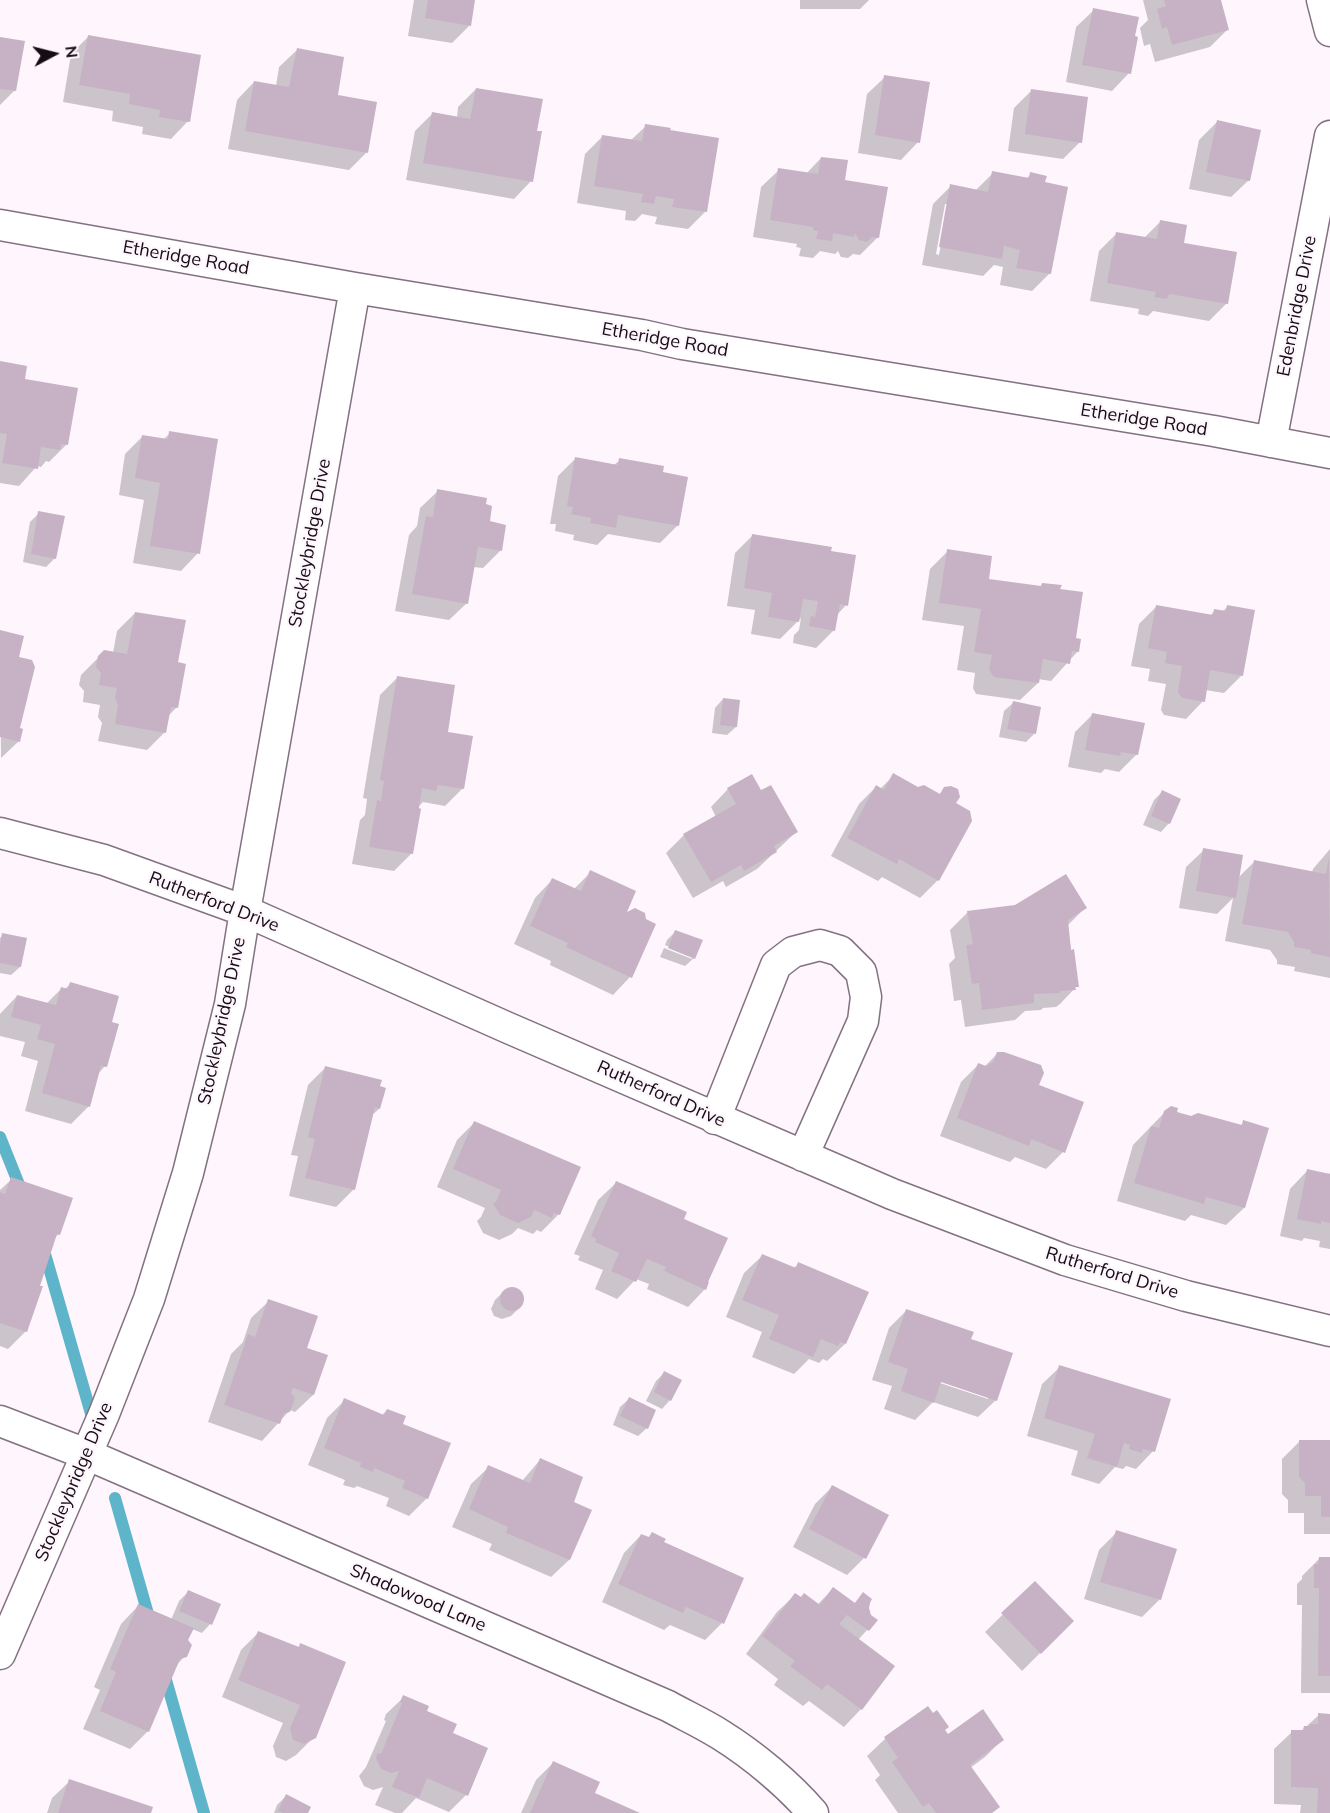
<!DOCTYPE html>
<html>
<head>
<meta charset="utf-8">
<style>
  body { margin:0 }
  #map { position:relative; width:1330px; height:1813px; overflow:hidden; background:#fef5fd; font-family:Mulish,sans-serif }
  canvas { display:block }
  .north { position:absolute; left:24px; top:24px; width:60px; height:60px; -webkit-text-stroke:4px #fef5fd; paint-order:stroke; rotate:83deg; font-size:16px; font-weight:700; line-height:24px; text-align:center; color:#140d14 }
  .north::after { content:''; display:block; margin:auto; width:21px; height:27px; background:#140d14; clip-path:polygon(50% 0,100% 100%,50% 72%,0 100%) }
</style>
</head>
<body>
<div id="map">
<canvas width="1330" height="1813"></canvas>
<div class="north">N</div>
</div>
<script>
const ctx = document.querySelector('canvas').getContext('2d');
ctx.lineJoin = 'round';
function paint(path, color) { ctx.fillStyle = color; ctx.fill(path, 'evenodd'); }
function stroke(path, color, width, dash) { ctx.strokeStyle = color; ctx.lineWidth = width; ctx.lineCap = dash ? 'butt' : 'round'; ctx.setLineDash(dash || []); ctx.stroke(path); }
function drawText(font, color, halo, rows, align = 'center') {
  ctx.font = font + ' Mulish,sans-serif'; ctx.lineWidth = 4.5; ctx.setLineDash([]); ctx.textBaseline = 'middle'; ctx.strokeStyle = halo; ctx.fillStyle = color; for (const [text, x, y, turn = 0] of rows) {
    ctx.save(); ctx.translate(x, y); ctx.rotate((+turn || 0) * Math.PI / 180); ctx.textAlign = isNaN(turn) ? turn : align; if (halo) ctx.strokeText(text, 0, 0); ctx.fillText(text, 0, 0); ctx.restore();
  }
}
const shadow = new Path2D(`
  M414,0H474L469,26L452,43L408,36Z
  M800,0H869L860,9H800Z
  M1143,0H1218L1227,30L1210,47L1155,62L1150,44L1144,46L1140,28L1148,20Z
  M1094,10L1129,73L1112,91L1066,82L1076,27Z
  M89,36L188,121L171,139L142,134L143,127L112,121L113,111L63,102L71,54Z
  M0,38L14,91L0,105Z
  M297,50L366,153L349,170L228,149L237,100L254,82L276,86L279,67Z
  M885,77L918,142L901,160L858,153L867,94Z
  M476,89L531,181L514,199L406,180L415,131L432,114L457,118L458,107Z
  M1032,90L1080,142L1063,159L1008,151L1014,108Z
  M1217,122L1249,180L1231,197L1189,189L1199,140Z
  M646,126L705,212L688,229L655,224L657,217L642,214L635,221L625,220L626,211L577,203L585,154L603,136L630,141Z
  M821,158L843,181L878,237L860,255L853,254L848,258L841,257L838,251L835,254L820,251L813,258L799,256L801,248L796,247L797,244L753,237L761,187L779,170L806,174Z
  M993,173L1026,179L1031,174L1044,183L1050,273L1032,291L1000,285L1003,267L994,265L983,276L922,265L933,204L951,186L975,191ZM945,204H948L939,255L936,254Z
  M1160,222L1182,245L1227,303L1209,321L1153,311L1148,316L1138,314L1139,309L1090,301L1099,251L1117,233L1144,238Z
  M0,363L23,380L67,444L49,462L46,461L41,467L37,466L19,486L0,483Z
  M170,433L198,553L181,571L133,563L144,500L119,495L125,454L143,436L163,440Z
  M576,458L614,465L620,460L661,474L678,525L660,543L608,534L597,545L573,540L574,535L555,531L556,524H550L558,476Z
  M438,491L488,523L504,526L500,551L483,568L473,567L467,603L449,620L395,611L409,535L417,526L420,508Z
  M39,513L55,558L46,567L23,562L30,522Z
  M753,535L846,605L837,615L834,630L816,648L793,643L794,635L799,630L801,618L780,639L751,634L755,610L727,606L735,553Z
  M948,551L987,580L1039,588L1043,584L1058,590L1078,651L1051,681L1038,679V683L1020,700L976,694L973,688L975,673L957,670L964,626L922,620L930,569Z
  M1156,607L1210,616L1214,611L1222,612L1227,607L1242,675L1224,693L1205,690L1203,701L1186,719L1164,715L1161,710L1166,684L1148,681L1150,669L1131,666L1139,624Z
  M135,613L176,664V708L167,717L165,732L147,750L98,741L102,723L98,717L100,705L83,702L84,691L79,685L81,675L105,651L113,653L117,631Z
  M0,632L17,658L19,741L1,758Z
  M398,677L446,733L463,788L445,806L423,802L416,809L412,853L394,871L352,864L360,820L365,815L367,799L363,798L380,695Z
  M723,699L736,727L727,735L712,733L715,708Z
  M1013,703L1034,734L1026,742L999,737L1004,711Z
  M1093,714L1137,754L1119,772L1105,769L1101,773L1068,767L1075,732Z
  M894,775L918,788L939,795L945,788L954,804L938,880L920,898L882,877L878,881L831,856L859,804L876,787L880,789Z
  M728,789L760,792L796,832L757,869L726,887L723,881L693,898L666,853L684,835L716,817L711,807Z
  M1162,792L1169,823L1161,832L1143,825L1154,800Z
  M1330,849V978L1294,971L1295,967L1277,964V960L1270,950L1225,941L1233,898L1217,914L1179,908L1186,867L1204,850L1238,878L1254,862L1312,873L1313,869Z
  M591,872L624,914L630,977L613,995L550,965L551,961L514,944L535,898L552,880L573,890Z
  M1085,908L1067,926L1077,986L1060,1004L1056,1007L1043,1008L1041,1010L1025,1011L1015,1020L965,1027L961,1000L954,1001L949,964L955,958L950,930L968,912Z
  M675,932L694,958L685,966L660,957L664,948L692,959V956L665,945L667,940Z
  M3,935L20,967L11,975L0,973V938Z
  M70,984L110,1023L105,1066L98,1074L89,1106L71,1124L25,1111L38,1061L21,1056L25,1042L0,1036V1014L17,996L46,1004L61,989L64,990Z
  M997,1054L1037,1086L1063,1152L1046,1169L1015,1157L1010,1162L940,1136L961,1082L979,1064L984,1067Z
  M325,1068L384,1089L379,1109L371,1116L353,1190L336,1207L289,1196L298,1156L291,1155L308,1085Z
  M1165,1112L1175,1113L1240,1126L1244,1122V1208L1226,1225L1191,1215L1185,1221L1117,1201L1133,1145Z
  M474,1123L559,1214L541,1232L537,1230L533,1234L518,1228L512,1234L499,1240L483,1233L477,1221L481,1217L485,1208L437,1187L457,1140Z
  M1307,1171L1328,1175L1330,1173V1249L1319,1247L1320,1241L1304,1238L1302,1241L1280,1236L1290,1189Z
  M12,1179L59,1234L54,1238L26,1331L8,1349L0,1346V1190Z
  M616,1183L681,1219L706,1282L705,1289L688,1307L647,1289L649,1284L636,1279L617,1299L595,1289L603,1270L578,1260L580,1256L574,1254L598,1200Z
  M762,1256L793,1269L799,1263L845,1344L827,1361L823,1359L819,1363L809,1359L794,1374L752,1357L762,1332L726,1317L744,1273Z
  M512,1288L520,1291L523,1300L520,1307L511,1316L502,1319L494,1316L491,1309L495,1300L504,1291Z
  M269,1301L305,1349L313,1395L295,1412L290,1410L262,1441L208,1422L231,1354L243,1342L251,1318Z
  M906,1311L969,1340L996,1400L978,1417L933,1402L915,1420L884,1409L892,1386L872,1380L889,1328ZM935,1378L988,1396V1399L934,1381Z
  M1060,1367L1153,1451L1136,1469L1126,1466L1123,1469L1115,1467L1099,1484L1071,1475L1078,1451L1027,1436L1042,1384Z
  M664,1373L670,1400L662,1409L646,1401L656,1381Z
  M629,1399L647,1428L638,1436L613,1425L620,1407Z
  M345,1400L382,1415L387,1410L401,1425L427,1498L409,1516L386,1506L389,1498L357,1486L354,1488L343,1485L345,1480L308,1465L327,1418Z
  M1330,1441V1534H1304V1513H1288V1500L1282,1494V1459L1299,1442Z
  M540,1460L572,1503L590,1511L569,1560L551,1577L489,1550L492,1544L452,1527L471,1484L489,1467L522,1481Z
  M832,1487L864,1558L847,1575L793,1547L815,1504Z
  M1117,1532L1160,1599L1142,1617L1084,1599L1099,1550Z
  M641,1535L662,1543L722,1623L705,1640L670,1625L664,1630L602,1602L624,1553Z
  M1319,1559H1330V1693H1301L1302,1605H1297V1584L1302,1579V1576Z
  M1035,1583L1072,1621L1022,1671L985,1632Z
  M833,1589L854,1604L863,1594L868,1602L870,1616L876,1620L858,1640L861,1709L844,1727L809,1701L803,1706L774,1685L778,1679L746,1654L777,1612L795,1595L817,1605Z
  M188,1592L210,1624L202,1633L192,1629L187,1640L185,1656L175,1667L148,1731L130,1749L83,1729L100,1690L94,1687L121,1624L138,1606L171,1620L179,1601Z
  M259,1632L297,1648L301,1645L314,1737L296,1755L286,1761L276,1757L273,1746L283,1723L222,1697L241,1650Z
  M404,1697L452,1734L466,1795L449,1812L416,1798L402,1813H395L375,1805L383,1787L373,1790L364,1786L359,1776L366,1767L386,1721L384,1720L386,1714Z
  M928,1708L947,1736L1002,1740L985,1757L970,1768L992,1813H898L875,1780L880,1775L867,1756L885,1739Z
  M1319,1715H1330V1813H1300L1301,1805L1274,1804V1749L1292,1732H1300Z
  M553,1763L593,1794L634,1813H521L536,1780Z
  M70,1781L150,1813H47L52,1798Z
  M286,1796L307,1813H274L277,1805Z`);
const stream = new Path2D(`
  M0,1137L22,1192
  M43,1247L94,1424
  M115,1498L150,1621
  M164,1673L204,1813`);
const building = new Path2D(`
  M428,0H475L471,26L425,18Z
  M1164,0H1221L1229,30L1172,45L1167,27L1162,29L1157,9L1166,6Z
  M1093,8L1139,17L1135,36L1138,37L1131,74L1082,65Z
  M88,35L201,55L190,122L159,117L160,110L129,104L130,94L79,85Z
  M0,37L25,41L16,91L0,89Z
  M297,48L344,57L338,95L377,102L368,153L245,131L254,81L289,87Z
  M884,75L930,82L920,143L875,135Z
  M476,88L543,99L537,131H542L533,182L423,163L432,112L470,119Z
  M1031,89L1088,97L1082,143L1025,134Z
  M1217,120L1261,130L1250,181L1206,172Z
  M645,124L671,128L670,130L719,138L707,212L672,207L674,199L656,196L654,204L641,202L643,194L594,186L602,135L642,141Z
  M821,157L848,160L845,180L888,187L879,238L872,237L867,242L859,240L855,233L854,237L833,233L832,241L816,239L818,231L813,230V227L770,220L778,168L818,174Z
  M992,171L1029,178L1030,172L1047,176L1045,182L1068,187L1051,274L1016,268L1020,250L1004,246L1002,259L939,247L950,184L988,192Z
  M1160,220L1187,225L1184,243L1237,252L1228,304L1169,294L1167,299L1154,297L1156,292L1107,283L1116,232L1157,239Z
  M0,361L27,366L25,379L78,388L68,445L61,444L60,450L41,447L38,469L2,463L7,434L0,433Z
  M169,431L218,439L200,554L150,546L160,483L135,478L142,435L168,439Z
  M575,457L618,465L619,458L664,466L663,472L688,477L679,526L618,515L616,528L590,523L591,518L571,514L573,507L567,506Z
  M437,489L487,498L486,504L492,506L490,521L506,525L502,551L478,547L468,604L412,594L426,516L433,517Z
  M38,511L65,516L56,559L31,554Z
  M752,534L832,547L831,551L856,555L848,606L840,604L835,631L809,626L811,616L815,617L818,601L803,599L799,622L768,617L772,593L744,588Z
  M947,549L992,556L989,579L1041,586L1042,583L1062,585L1060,589L1083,592L1076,638L1081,639L1079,652L1072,651L1070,664L1043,659L1039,683L994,677L989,670L992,655L974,652L981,609L939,603Z
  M1156,605L1213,615L1214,609L1226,611L1227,605L1255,610L1243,676L1210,670L1205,702L1182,698L1178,692L1182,666L1165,663L1167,652L1148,648Z
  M135,612L186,620L178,662L186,664L178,708L171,707L166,733L115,724L118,705L115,698L117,688L99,685L101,673L96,667L98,656L104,650L127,654Z
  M0,630L24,636L19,657L32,660L35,667L20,728L23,729L20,742L0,737Z
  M397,676L455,685L448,732L473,736L464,789L438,785L436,791L422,788L419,808L421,809L413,854L369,847L377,800L381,801L384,781L380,780Z
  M723,698L740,700L737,727L720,725Z
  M1013,701L1041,707L1036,734L1007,729Z
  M1092,713L1145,723L1138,755L1121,752L1120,756L1085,750Z
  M893,773L918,787L924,785L940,794L944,787L951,786L958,789L960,797L956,803L970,811L972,821L939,881L899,859L897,864L847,838L876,785L884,790Z
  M752,774L761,790L771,785L798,832L774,846L777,852L744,871L741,865L711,882L683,834L736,804L727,788Z
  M1162,790L1181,799L1170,824L1151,816Z
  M1203,848L1243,855L1236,898L1196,891Z
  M1329,857L1330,957L1311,953V950L1294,947V942L1288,932L1242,924L1254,860L1326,874Z
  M590,870L636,891L627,912L635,908L645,913L646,919L656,924L632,978L566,947L568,943L530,926L552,878L581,891Z
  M1066,874L1087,908L1068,920L1071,950L1074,949L1079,987H1075L1076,990L1060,991V993L1034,994V1003L982,1010L979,983L972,984L966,945L973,944L967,911L1015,905Z
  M675,930L703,940L695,959L668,948Z
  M2,933L27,938L21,967L0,963V946Z
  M70,982L119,996L112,1022L119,1024L107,1067L101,1066L90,1107L42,1093L55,1044L37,1039L41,1025L11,1017L17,995L56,1005L61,987L68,989Z
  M997,1052H1004L1041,1065L1044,1073L1039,1085L1084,1102L1065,1153L1031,1139L1029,1146L957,1118L978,1063L986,1066L993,1062Z
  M325,1066L382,1080L380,1086L386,1088L380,1109L375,1107L355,1190L305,1178L315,1139L308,1137Z
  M1171,1106L1178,1108L1177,1112L1191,1116L1198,1113L1242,1125L1243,1120L1269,1128L1245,1208L1206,1197L1204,1204L1134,1183L1151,1126L1159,1128L1164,1111Z
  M474,1121L581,1167L560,1215L554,1213L552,1218L534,1210L531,1217L518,1223L500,1215L493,1203L496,1202L501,1190L453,1169Z
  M1307,1169L1330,1174V1223L1321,1221V1224L1297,1219Z
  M11,1177L73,1198L60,1235L57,1234L40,1286H43L27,1332L0,1323V1192L5,1194Z
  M616,1181L687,1212L684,1219L728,1238L708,1282H709L706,1290L664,1271L666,1267L647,1259L636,1282L611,1271L619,1253L595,1242L596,1239L591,1236Z
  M762,1254L796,1268L798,1262L869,1292L846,1344L840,1342L838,1346L821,1339L813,1357L769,1339L779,1315L742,1300Z
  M500 1299a12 12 0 1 1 24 0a12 12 0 1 1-24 0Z
  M268,1299L318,1316L307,1348L328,1355L314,1395L293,1388L291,1393L295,1398L290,1412L284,1413L280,1424L224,1405L248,1334L255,1337Z
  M906,1309L974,1332L971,1339L1013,1353L997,1401L941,1382L934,1403L901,1391L908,1369L888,1362Z
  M1059,1365L1171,1399L1155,1452L1143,1449L1142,1453L1129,1449L1130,1445L1124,1443L1117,1467L1087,1458L1095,1434L1044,1418Z
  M664,1371L682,1380L671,1401L654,1392Z
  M629,1397L656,1410L648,1429L620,1416Z
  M344,1398L384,1415L387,1409L406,1416L403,1424L451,1443L428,1499L402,1488L405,1481L374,1468L373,1472L360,1467L361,1463L324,1448Z
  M1299,1440H1330V1517H1321V1496H1305V1483L1299,1477Z
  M540,1458L583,1477L574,1502L592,1510L570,1560L506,1533L508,1527L469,1509L488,1465L530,1483Z
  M832,1485L889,1515L866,1559L809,1529Z
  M1116,1530L1177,1549L1161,1600L1100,1582Z
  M652,1532L666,1539L664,1542L744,1578L724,1624L686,1607L683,1613L618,1584L641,1534L649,1537Z
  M1319,1557H1330V1676H1318L1319,1588H1314V1564H1318Z
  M1035,1581L1074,1621L1041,1654L1001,1613Z
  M833,1587L855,1603L863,1592L872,1599L870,1603L869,1608L871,1615L878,1620L869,1631L847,1615L839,1624L895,1666L862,1710L827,1684L822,1690L790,1666L795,1661L762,1636L795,1593L801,1597L804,1593L820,1605Z
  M188,1590L221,1604L212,1625L179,1611Z
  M138,1604L194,1628L188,1640L192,1645L187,1657L180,1659L149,1732L100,1711L116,1672L110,1669Z
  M258,1631L299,1647L300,1643L346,1662L316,1738L304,1744L293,1740L290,1728L300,1705L238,1680Z
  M403,1695L429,1706L427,1711L457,1724L453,1733L488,1748L468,1796L427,1778L419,1798L392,1787L399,1771L391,1773L381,1769L376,1758L378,1753L381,1754L402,1703L400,1702Z
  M928,1706L933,1713L937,1710L949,1727L945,1730L948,1734L983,1709L1004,1740L970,1765L1000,1807L992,1813H936L929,1803L923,1807L892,1762L898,1758L884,1737Z
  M1318,1713L1330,1714V1813H1317L1318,1788L1291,1787V1730H1303L1304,1726H1310V1724H1318Z
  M553,1761L600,1782L595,1793L640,1813H530Z
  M69,1779L153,1807L151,1813H58Z
  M286,1794L311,1807L308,1813H283L278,1811Z`);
const street = new Path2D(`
  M1322,0L1330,31
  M0,225L355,288L642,335L682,344L1214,431L1330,453
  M1271,442L1330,136
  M0,833L104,860L245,911L506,1027L892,1194L1065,1260L1186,1296L1330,1331
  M715,1119L776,965L793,952L820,945L840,951L861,972L866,997L863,1021L803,1156
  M0,1421L86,1454L668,1706C686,1716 704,1724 721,1735C753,1755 788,1784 813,1813
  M0,1654L104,1414L149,1299L188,1173L230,1004L245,911L355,288`);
const streetNames = [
  ["Etheridge Road",186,258,10],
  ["Edenbridge Drive",1297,306,-79],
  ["Etheridge Road",665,340,10],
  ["Etheridge Road",1144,420,9],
  ["Stockleybridge Drive",310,543,-80],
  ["Rutherford Drive",214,902,21],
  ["Stockleybridge Drive",222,1021,-78],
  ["Rutherford Drive",661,1094,24],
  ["Rutherford Drive",1112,1273,17],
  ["Stockleybridge Drive",74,1482,-67],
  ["Shadowood Lane",418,1598,23]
];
paint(shadow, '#0003');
stroke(stream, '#5eb5c9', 12);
paint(building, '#c6b2c4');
stroke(street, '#837182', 33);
stroke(street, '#fff', 30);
drawText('18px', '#140d14', '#fef5fd', streetNames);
</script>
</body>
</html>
